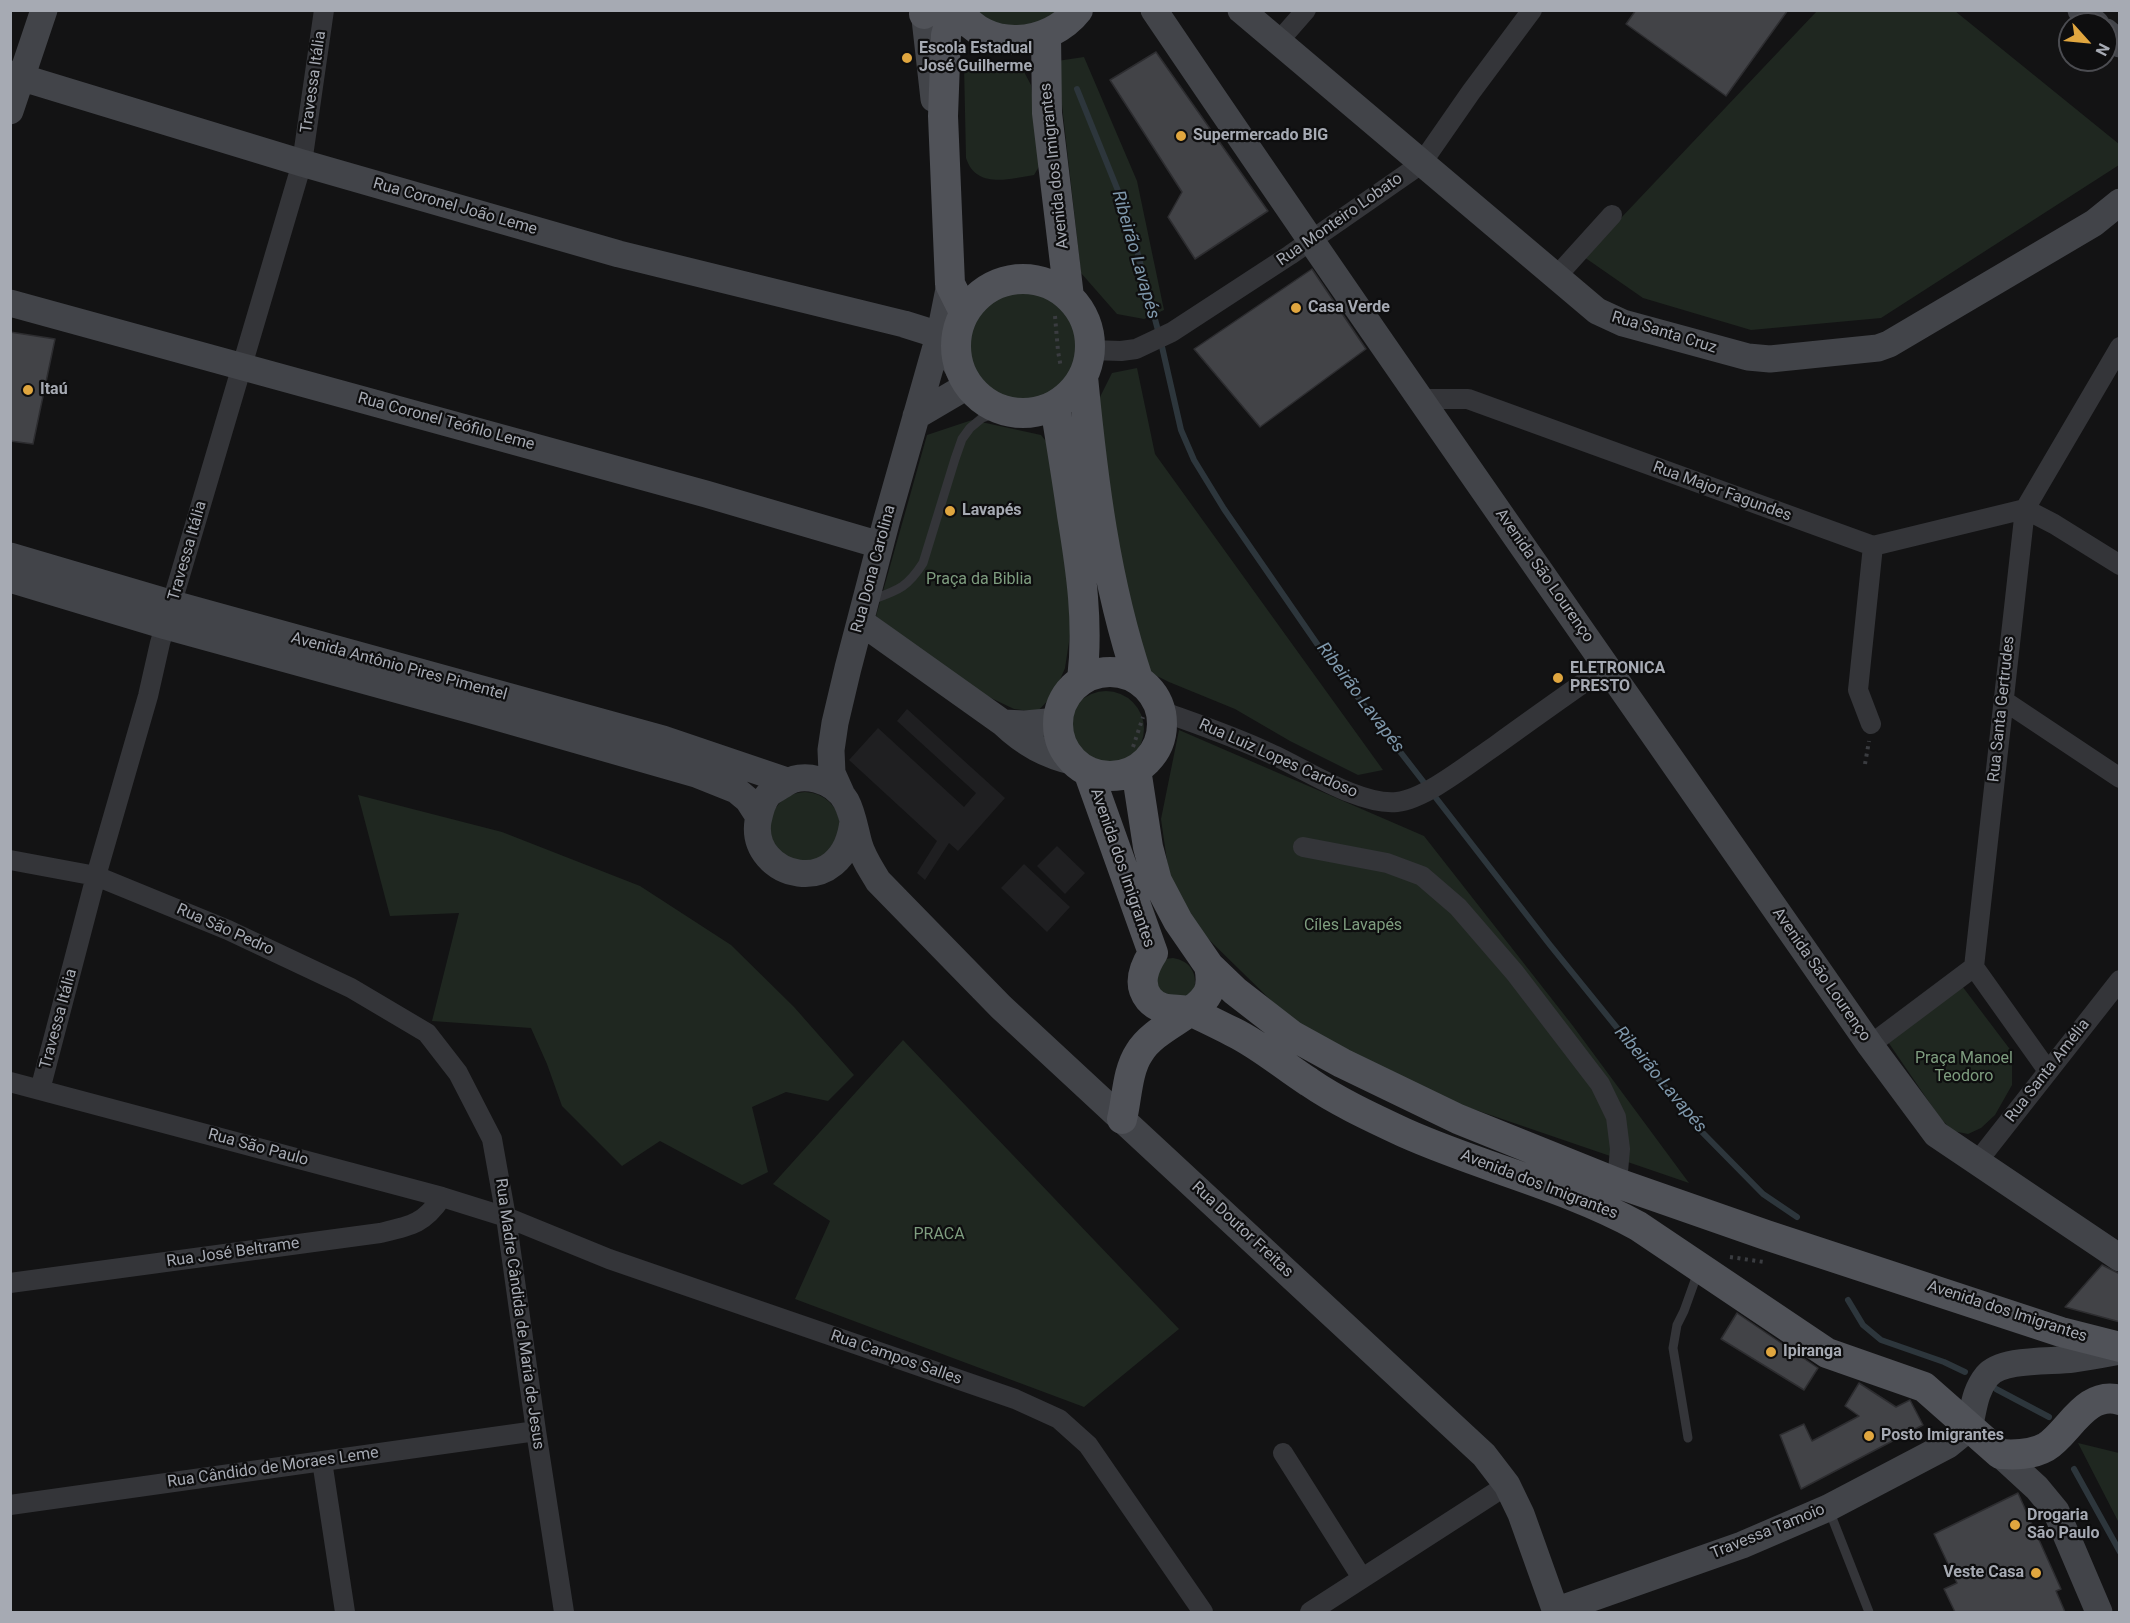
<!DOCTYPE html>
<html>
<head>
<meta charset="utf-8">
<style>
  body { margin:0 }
  #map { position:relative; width:2130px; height:1623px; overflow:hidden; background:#131314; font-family:Roboto,sans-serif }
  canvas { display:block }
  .frame { position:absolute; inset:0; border:12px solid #a6aab3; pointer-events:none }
  .north { position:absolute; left:2058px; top:12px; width:60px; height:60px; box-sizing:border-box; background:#0e0e0f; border:2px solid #4b4c51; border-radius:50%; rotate:117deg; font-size:16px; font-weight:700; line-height:24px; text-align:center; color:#a6aab3 }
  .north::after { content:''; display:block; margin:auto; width:21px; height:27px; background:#e0a63f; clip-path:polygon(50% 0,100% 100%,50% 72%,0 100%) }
</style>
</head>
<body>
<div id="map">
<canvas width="2130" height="1623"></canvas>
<div class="frame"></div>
<div class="north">N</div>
</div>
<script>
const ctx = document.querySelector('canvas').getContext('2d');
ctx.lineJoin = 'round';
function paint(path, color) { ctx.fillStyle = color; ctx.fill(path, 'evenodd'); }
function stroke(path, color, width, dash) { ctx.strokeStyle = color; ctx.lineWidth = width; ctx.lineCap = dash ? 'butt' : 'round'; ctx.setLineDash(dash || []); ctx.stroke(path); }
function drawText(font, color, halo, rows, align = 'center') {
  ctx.font = font + ' Roboto,sans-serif'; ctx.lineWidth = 4.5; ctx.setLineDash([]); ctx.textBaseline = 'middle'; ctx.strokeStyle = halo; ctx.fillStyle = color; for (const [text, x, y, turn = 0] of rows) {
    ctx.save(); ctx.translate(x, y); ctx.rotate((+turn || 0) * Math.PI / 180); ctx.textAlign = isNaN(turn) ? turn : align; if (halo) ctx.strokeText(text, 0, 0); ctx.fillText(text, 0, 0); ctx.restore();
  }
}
const built = new Path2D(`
  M907,709L1005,798L958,851L949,843L925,880L917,873L937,841L849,760L878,728L964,807L976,793L897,721Z
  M1057,846L1085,873L1065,894L1037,866Z
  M1024,864L1070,907L1047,932L1001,888Z`);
const green = new Path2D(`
  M974,11H1061L1039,26L999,27Z
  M1817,11H1955L2119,144V165L1881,318L1751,330L1643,298L1584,257Z
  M1084,57L1137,181L1164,310L1144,319L1117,314L1081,273L1057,61Z
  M1005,64L1022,68L1031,85L1040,165L1034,175C1009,179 976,189 966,158L964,65Z
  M967 346a56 56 0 1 1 112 0a56 56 0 1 1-112 0Z
  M1137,368L1155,454L1383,770L1358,775L1290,741L1235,709L1169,682L1149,672L1118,609L1095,407L1112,373Z
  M972,420L1041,435L1054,451L1072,622L1065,668L1054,694L1037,712L1014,709L968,687L876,616L927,435Z
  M1068 729a38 38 0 1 1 76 0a38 38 0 1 1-76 0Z
  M1179,730L1424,836L1573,1026L1689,1183L1397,1083L1286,1015L1199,930L1169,875L1161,819Z
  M770 827a35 35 0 1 1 70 0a35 35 0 1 1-70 0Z
  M358,795L502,832L640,886L731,945L794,1007L854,1075L828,1101L786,1092L752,1107L768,1172L742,1185L660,1141L622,1166L562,1106L547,1064L531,1028L432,1021L459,913L390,916Z
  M1173,958C1191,961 1198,974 1194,992L1167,1005L1149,974L1165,959Z
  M1959,982L2012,1052V1085L1995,1115L1981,1128L1968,1134L1953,1131L1940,1118L1886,1039Z
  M903,1040L1179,1329L1084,1407L795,1299L830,1221L773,1184Z
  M2078,1443L2119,1453V1523Z`);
const stream = new Path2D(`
  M1077,89L1127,213L1160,338L1181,430L1194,460L1224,509L1322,651L1550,945L1699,1129L1763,1194L1797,1217
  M1848,1300L1863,1325L1881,1340L1944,1362L1965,1372
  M1996,1389L2049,1417
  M2074,1469L2120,1552`);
const building = new Path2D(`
  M1636,10H1788L1726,96L1626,24Z
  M1156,52L1268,211L1195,259L1168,217L1182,192L1110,80Z
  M1312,269L1366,349L1260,427L1194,349Z
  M10,332L55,339L33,444L10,441Z
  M2102,1265L2120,1274V1322L2065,1307Z
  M1737,1313L1818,1368L1804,1390L1721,1339Z
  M1859,1383L1896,1407L1910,1400L1923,1425L1801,1489L1780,1435L1804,1424L1812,1441L1859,1416L1845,1406Z
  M2018,1493L2061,1589L2056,1591L2065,1612H1955L1944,1589L1957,1583L1934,1534Z`);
const path = new Path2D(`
  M1055,316L1058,351L1061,368
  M1133,747L1143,717
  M1865,764L1869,741
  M1730,1257L1764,1262`);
const lane = new Path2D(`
  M871,600C898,590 907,588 923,563L955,459L962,439L970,428L982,418L1002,411
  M1688,1438L1673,1348L1677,1325L1684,1311L1698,1272
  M1829,1510L1869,1612`);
const street = new Path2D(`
  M1278,42L1306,10
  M1555,278L1612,215
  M1090,350L1121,351L1136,349L1172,332L1290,255L1421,164L1471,92L1532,10
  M1421,399H1468L1873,546L2025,509L2054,524L2120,565
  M2003,700L2120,778
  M1161,711C1197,724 1233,736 1267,752C1302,767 1359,806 1397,802C1426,799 1471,762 1495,746C1532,719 1569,693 1606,667
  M1871,724L1858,690L1873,546
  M1303,847L1387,863L1422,876L1458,907L1515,973L1600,1084L1616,1117L1620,1149L1617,1183
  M10,860L96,876L228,930L351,988L427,1033L458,1073L492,1139L506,1217L536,1431L564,1612
  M1974,967L2048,1071
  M1870,1045L1974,967L2025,509L2120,347
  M10,1082L442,1197L506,1217L609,1259L1015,1399L1059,1419L1088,1445L1203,1612
  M40,1090L96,876L148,696L160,643L302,163L324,10
  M1977,1162L2120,980
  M10,1283L380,1233C411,1226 424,1224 442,1197
  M1283,1453L1362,1578
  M322,1461L345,1612
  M10,1505L536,1431
  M1310,1612L1507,1485`);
const secondary = new Path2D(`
  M924,10L934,99
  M1154,10C1389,358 1631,701 1870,1045L1936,1134L2120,1258
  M1241,10L1597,311L1623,323L1748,357L1770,359L1878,348L1889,344L2094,223L2120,202
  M2081,10L2096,24
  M2106,32L2120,44
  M10,74L302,163L619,254L904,324L939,335L959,370
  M10,111L44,10
  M10,303L706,494L880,545
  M916,416L967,386
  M10,556L173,604L663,739L787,781
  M10,579L166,626L479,712L696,774L736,790L748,800L759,817
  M861,622L1003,723C1025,744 1046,755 1075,762
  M1003,723L1025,724L1058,721
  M841,793L832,773L831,750L835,723L848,668L887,519L941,329L950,284
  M853,821C844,903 749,878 758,821C760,812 762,802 768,795C772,791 778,788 783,785C802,770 834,780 846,801C853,814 855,830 859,844C863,858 871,869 878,881L1001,1007L1484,1455L1507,1485L1521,1514L1556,1612
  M2000,1454L2037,1488L2056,1511L2099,1612
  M1555,1611L1742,1545L1828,1508L1948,1445L1969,1428C1974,1409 1974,1392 1987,1376C2002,1358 2051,1362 2073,1359C2089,1357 2104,1354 2120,1351`);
const primary = new Path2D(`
  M953,10L946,35L943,116L950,284L964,312
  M959,10C985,53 1049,47 1078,10
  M924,14L925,10
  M1046,35L1047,113L1069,297
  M956 346a67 67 0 1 1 134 0a67 67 0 1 1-134 0Z
  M1083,377C1093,480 1105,580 1138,679
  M1055,406C1061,443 1067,479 1072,515C1081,570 1089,624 1082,680
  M1058 724a52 52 0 1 1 104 0a52 52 0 1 1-104 0Z
  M1136,769L1148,847L1157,881L1178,921L1209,966L1235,991L1293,1036L1342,1063L1458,1119L1617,1183L1766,1235L2061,1332L2120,1347
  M1088,771L1153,953C1144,967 1137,984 1149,999C1162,1014 1178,1007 1192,1012C1205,1018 1219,1025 1233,1032C1260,1045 1284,1066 1309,1082C1338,1102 1373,1118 1405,1133C1481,1167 1565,1186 1638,1226L1827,1353L1924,1387L2000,1454C2015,1455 2032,1455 2046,1447C2069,1433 2085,1390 2120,1400
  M1122,1119C1127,1099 1127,1071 1139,1053C1154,1027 1197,1015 1208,993C1212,984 1211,975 1209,966`);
const markers = [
  [907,58,6,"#e0a63f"],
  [1181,136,6,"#e0a63f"],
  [1296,308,6,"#e0a63f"],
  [28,390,6,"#e0a63f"],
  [950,511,6,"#e0a63f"],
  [1558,678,6,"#e0a63f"],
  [1771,1352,6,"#e0a63f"],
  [1869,1436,6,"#e0a63f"],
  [2015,1525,6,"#e0a63f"],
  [2036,1573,6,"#e0a63f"]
];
const poiNames = [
  ["Escola Estadual",919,49],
  ["José Guilherme",919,67],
  ["Supermercado BIG",1193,136],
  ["Casa Verde",1308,308],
  ["Itaú",40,390],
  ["Lavapés",962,511],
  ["ELETRONICA",1570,669],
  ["PRESTO",1570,687],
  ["Ipiranga",1783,1352],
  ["Posto Imigrantes",1881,1436],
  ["Drogaria",2027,1516],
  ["São Paulo",2027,1534],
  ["Veste Casa",2024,1573,"right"]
];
const streetNames = [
  ["Travessa Itália",314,82,-82],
  ["Avenida dos Imigrantes",1055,166,-96],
  ["Rua Coronel João Leme",455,207,16],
  ["Rua Monteiro Lobato",1340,220,-35],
  ["Rua Santa Cruz",1664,333,17],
  ["Rua Coronel Teófilo Leme",446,422,15],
  ["Rua Major Fagundes",1722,492,20],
  ["Travessa Itália",188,551,-74],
  ["Rua Dona Carolina",874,569,-75],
  ["Avenida São Lourenço",1544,576,55],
  ["Avenida Antônio Pires Pimentel",399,667,15],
  ["Rua Santa Gertrudes",2002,709,-84],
  ["Rua Luiz Lopes Cardoso",1278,759,24],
  ["Avenida dos Imigrantes",1122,868,71],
  ["Rua São Pedro",225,930,24],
  ["Avenida São Lourenço",1821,975,55],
  ["Travessa Itália",59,1019,-75],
  ["Rua Santa Amélia",2048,1071,-52],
  ["Rua São Paulo",258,1148,15],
  ["Avenida dos Imigrantes",1539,1185,21],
  ["Rua Doutor Freitas",1242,1230,43],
  ["Rua José Beltrame",233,1253,-8],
  ["Avenida dos Imigrantes",2007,1312,18],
  ["Rua Madre Cândida de Maria de Jesus",519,1314,82],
  ["Rua Campos Salles",896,1358,19],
  ["Rua Cândido de Moraes Leme",273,1468,-8],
  ["Travessa Tamoio",1768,1532,-22]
];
const parkNames = [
  ["Praça da Biblia",979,580],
  ["Cíles Lavapés",1353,926],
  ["Praça Manoel",1964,1059],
  ["Teodoro",1964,1077],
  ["PRACA",939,1235]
];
const waterNames = [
  ["Ribeirão Lavapés",1135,255,74],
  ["Ribeirão Lavapés",1360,698,53],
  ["Ribeirão Lavapés",1660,1080,50]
];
paint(built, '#1f1f21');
paint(green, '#1f2720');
stroke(stream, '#2d363c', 6);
paint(building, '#424347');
stroke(building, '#2d2d30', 1.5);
stroke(path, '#3a3c40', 4, [3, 4.5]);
stroke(lane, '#343539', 9);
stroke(street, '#343539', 20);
stroke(secondary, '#424449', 27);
stroke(primary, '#505258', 30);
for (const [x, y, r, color] of markers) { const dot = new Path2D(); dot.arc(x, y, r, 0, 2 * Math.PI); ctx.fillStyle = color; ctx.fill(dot); stroke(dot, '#0e0e0f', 2); }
drawText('bold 16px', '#a6aab3', '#0e0e0f', poiNames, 'left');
drawText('16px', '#a6aab3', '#0e0e0f', streetNames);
drawText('16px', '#7e9d7f', '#0e0e0f', parkNames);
drawText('italic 18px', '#7f98ac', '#0e0e0f', waterNames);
</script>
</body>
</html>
